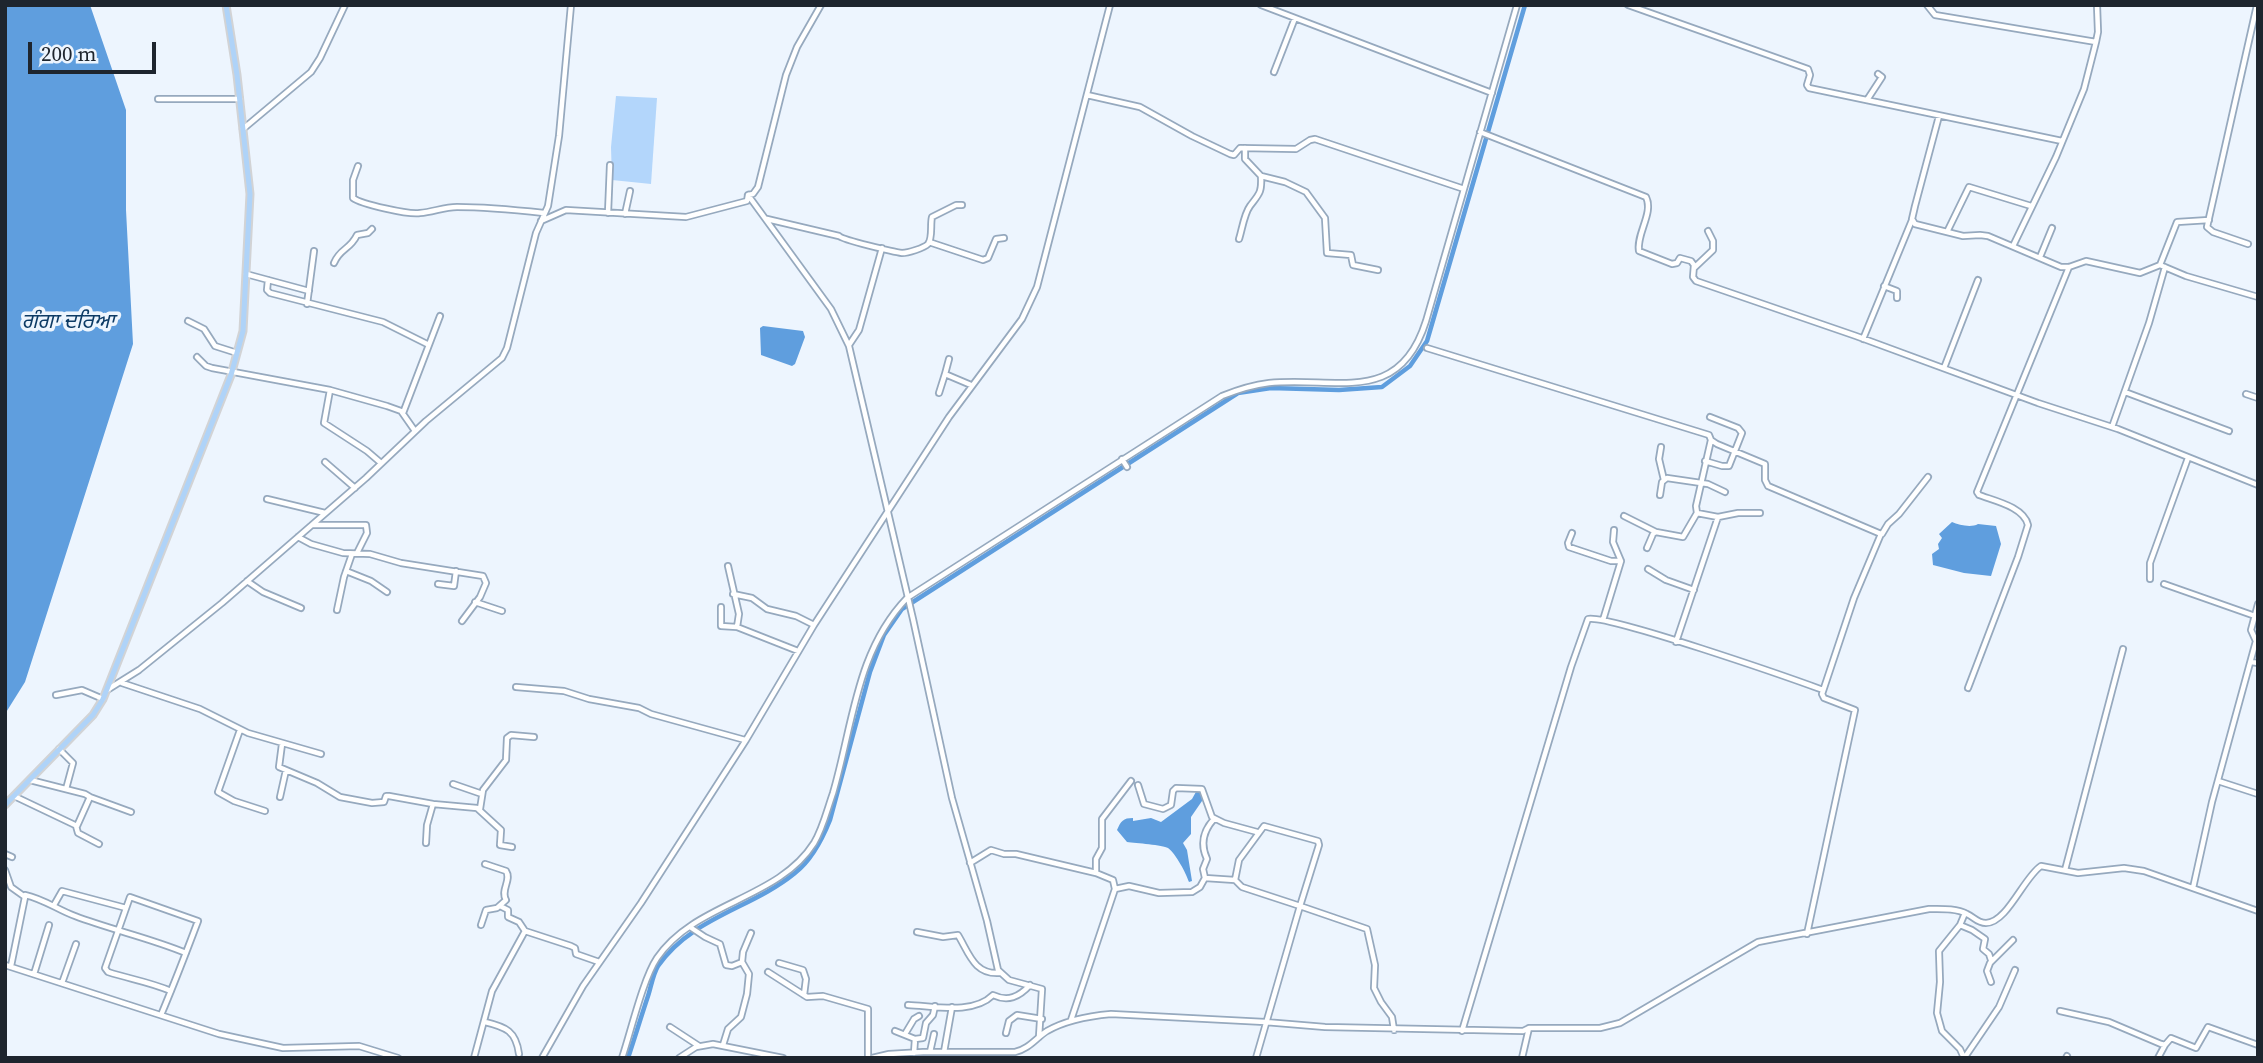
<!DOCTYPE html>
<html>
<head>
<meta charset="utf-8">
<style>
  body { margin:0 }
  #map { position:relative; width:2263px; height:1063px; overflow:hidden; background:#edf5fe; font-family:"Source Serif 4",serif }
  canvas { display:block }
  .frame { position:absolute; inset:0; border:7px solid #1e252e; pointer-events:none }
  .scale { position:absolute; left:28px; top:42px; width:128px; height:32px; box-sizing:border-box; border:4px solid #1e252e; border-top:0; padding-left:9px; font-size:21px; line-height:24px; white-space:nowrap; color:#1e252e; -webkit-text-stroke:5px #edf5fe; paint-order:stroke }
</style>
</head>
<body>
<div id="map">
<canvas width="2263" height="1063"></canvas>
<div class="frame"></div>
<div class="scale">200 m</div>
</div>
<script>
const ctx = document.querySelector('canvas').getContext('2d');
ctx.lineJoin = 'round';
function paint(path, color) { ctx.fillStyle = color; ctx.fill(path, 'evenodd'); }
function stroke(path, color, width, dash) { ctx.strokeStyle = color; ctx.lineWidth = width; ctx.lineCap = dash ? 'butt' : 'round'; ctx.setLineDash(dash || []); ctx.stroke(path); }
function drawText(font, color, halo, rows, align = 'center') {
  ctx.font = font + ' "Source Serif 4","Noto Sans Gurmukhi",serif'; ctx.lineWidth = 7; ctx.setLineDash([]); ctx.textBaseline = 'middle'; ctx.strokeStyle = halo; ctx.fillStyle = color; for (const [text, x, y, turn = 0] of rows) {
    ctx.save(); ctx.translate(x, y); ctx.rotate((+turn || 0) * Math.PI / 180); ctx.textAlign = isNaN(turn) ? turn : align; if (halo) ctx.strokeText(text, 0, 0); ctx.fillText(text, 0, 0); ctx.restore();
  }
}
const green = new Path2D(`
  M616,96L657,98L651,184L612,180L611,147Z`);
const water = new Path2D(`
  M5,5H90L126,110V210L133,344L25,682L5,714Z
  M763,326L803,331L805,337L795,364L792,366L761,355L760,328Z
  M1952,522C1959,525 1971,528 1978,524L1996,526L2001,544L1991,576L1964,573L1933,565L1932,554L1939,549L1938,544L1942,538L1939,534Z
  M1197,790L1202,791V801L1191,817V834L1183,843L1187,850L1192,881L1189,882C1186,873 1176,854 1168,848C1163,845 1136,843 1127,842L1117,830C1121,821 1123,818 1133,818V821L1151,818L1161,822L1192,799Z`);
const canal = new Path2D(`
  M628,1058C635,1037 641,1017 648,996C651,987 653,974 658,966C692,917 751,909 795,873C812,860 822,840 830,820L870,672L884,635L902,609L1238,393L1271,388L1339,390L1382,387L1410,366L1427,341L1525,5`);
const minor = new Path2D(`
  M1261,5L1492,93
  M1628,5L1808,69L1810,75L1807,85L1809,88L2062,141
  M1927,5L1935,15L2096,42L2084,89L2056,157L2013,246
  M2096,42L2098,32L2097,5
  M1274,72L1295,18
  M1087,95L1140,107L1192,136L1230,154L1234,155L1240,148L1296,149L1310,140L1315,139L1464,189
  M158,99H240
  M1867,100L1882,77L1878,74
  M1939,116L1915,206L1912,219L1915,224L1963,236L1980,235L1988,236L2061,267H2069L2086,261L2140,273L2160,265L2186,276L2258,297
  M243,129L311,72L320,58L345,5
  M1480,132L1646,197C1654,213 1636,234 1639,251L1672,264L1677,263L1680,258L1691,261L1694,265L1693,277L1696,281L1856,336L2038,403L2118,429L2258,485
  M1245,148V159L1261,176L1285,182L1306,192L1325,218L1327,253L1351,255L1353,265L1378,270
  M358,166L353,180V198C361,204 409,215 420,213C433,212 444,207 457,207C486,207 516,210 544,213
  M748,195L831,309L849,346L913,619L952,798L987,921L998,970L1009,980L1042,989L1039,1037
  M608,213L610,165
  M625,214L630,191
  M767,219L839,236C843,240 894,252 902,253C908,253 924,248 928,244C933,238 930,224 932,217L956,205H962
  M541,221L566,210L686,217L747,201L748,195L753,194L758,187L786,75L797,47L821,5
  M1947,232L1969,187L2031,206
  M1239,239C1242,230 1244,214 1250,206C1259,194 1262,193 1261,176
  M929,242L983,260L988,258L996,239L1004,238
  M2248,244L2213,232L2207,227L2257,5
  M2040,257L2052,228
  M334,263C340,248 350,250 357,235L368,233L372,229
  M2160,265L2177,222L2209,220
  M1694,268L1713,250V241L1708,231
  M246,274L309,291
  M268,280L267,290L270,293L383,322L429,345
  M1884,286L1897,291V298
  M307,304L314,251
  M188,321L204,329L215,346L237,353
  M1863,339L1912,220
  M849,345L859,330L882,248
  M1427,348L1709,435L1711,440L1717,444L1765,464V480L1768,486L1881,534L1854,598L1822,694L1824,698L1855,710L1807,934
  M197,357L206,366L212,368L330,390L387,406L401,411L415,431
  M1944,368L1978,280
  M945,374L949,359
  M330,390L324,423L367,451L381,463
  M2125,392L2229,431
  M939,393L945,374L971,385
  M2246,394L2258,398
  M403,413L440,316
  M2112,427L2149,323L2165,267
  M1711,440L1696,506L1697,513L1718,517L1738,513H1760
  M1661,447L1659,459L1664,480
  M1122,459L1127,467
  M1705,461L1722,466H1729L1742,433L1738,428L1710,417
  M325,462L355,488
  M1660,495L1662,482L1667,478L1708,484L1725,492
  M267,499L325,513
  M1624,516L1656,532
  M312,525H366L367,533L357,553
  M1572,533L1568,543L1569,547L1611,561H1621
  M1882,534L1888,524L1899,514L1928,477
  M298,537L311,544L343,553L370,554L401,563L483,576L486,583L480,597L462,621
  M1647,548L1653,534L1656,532L1683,537L1697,513
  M728,566L739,614L737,627L798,651
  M1648,569L1666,580L1694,590
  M346,571L371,581L387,592
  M2150,579V563L2188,458
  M247,581L263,592L301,608
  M438,584L454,586L456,571
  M2164,584L2255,616
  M733,594L752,598L767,609L796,616L814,625
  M475,602L502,611
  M721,607V626L737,627
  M337,610L344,577L352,554
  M1603,620L1621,561L1613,542L1614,530
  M1676,642L1718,517
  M2251,662L2258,663
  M122,683L200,709L248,733L321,754
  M516,687L564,691L589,699L639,708L651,714L745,740
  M1968,688L2018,557L2028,525C2024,507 1995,501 1979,495L1977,492L2069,267
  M107,690L139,670L222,603L366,478L426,421L502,358L507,348L536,233L548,206L559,136L571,5
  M56,695L82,690L103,699
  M240,730L218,792L234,801L265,811
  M282,744L279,767L317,783L340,797L372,803L384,802L386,796H389L433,804L477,808L501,830L500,845L512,847
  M59,749L73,763L66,789
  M30,780L85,794L90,797
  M2218,781L2258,794
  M453,784L482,794
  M1138,785L1144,804L1163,809L1171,805L1173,791L1176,788L1202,789L1212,817L1224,823L1257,832
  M14,796L77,826L90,797L131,812
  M280,797L286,770
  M480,809L483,790L506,760L507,738L511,735L534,737
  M76,826L78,833L99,844
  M426,843L427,825L433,804
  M5,854L12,857
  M970,863L991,850L1004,854H1016L1096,873L1113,880L1115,889L1071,1020
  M5,870L11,887L25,897L11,966
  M2065,870L2123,649
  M1096,873V859L1102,848V819L1131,781
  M1205,878L1203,869L1207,859C1200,844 1203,831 1214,819
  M1235,880L1239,860L1264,826L1318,841L1319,845L1300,906L1367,929L1375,965L1374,988L1381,1002L1392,1017L1394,1030
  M2193,888L2212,802L2256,641L2251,630L2258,604
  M1115,889L1129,886L1159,893L1192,892L1200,887L1205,878L1235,880L1242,887L1300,906L1256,1058
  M25,895C44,899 58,910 75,916C112,930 150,938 186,953
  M54,905L62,891L126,908
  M500,906L508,910V917L519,922L525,931
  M481,925L486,910L497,908L506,900C500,890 512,880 506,871L485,864
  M1960,925L1972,930L1985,939L1983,949L1989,954L1991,960
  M690,927L705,937L720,944L726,965L732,966L742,962L749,974L747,994L741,1017L728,1029L723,1045
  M917,932L943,937L958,935C969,953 974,975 1000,973
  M742,962L743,952L751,933
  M779,963L803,970L806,979L804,995
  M5,965L219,1034L283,1048L359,1046L398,1058
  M768,972L807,997L823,996L868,1009V1058
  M34,974L49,925
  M1991,982L1987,971L1990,963L2013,940
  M62,983L76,944
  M908,1005C934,1006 973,1015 993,995C1008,1002 1019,997 1030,985
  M2060,1011L2109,1022L2161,1044L2165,1045L2171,1038L2196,1048L2208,1027L2258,1045
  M161,1015C174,984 186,953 198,921L130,897L105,968L108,972C130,979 150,982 171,991
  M485,1022C506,1027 516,1031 519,1054
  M670,1027L699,1046
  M895,1031L915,1039L923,1038L926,1023L933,1015L935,1006
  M1462,1031L1571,667L1588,619C1607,614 1793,679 1823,690
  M1006,1033L1009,1021L1017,1015L1042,1019
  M905,1034L914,1019L919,1016
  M930,1052L934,1034
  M944,1052L952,1007
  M914,1053L915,1039
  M1965,1057L1999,1007L2015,970
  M474,1058L492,991L525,931L571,946L575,948L576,954L599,962
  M542,1058L583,986L641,903L746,740L814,625L949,417L1022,319L1037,287L1110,5
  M622,1058C631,1031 643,979 657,958C695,902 778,900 814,843C823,828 827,810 833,793C853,725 856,651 907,598L1222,396C1237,390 1252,385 1269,383C1336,376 1399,407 1426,321L1517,5
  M679,1058L696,1047L713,1044L783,1058
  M872,1058L889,1054L923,1052H1015C1029,1049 1036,1038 1047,1031C1066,1020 1089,1016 1111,1014L1265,1022L1325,1027L1523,1031L1529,1028H1600L1620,1023L1758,942L1929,909C1941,909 1956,908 1967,914C1974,917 1977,923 1986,923C2007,923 2024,877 2041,866L2078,873L2124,868L2144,871L2258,911
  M1522,1058L1529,1028
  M1964,1058L1960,1049L1942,1031L1937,1013L1940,982L1939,951L1960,925L1965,913
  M2066,1058L2067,1056
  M2158,1058L2165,1045`);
const major = new Path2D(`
  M5,805L93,715L103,699L231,375L243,331L250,194L237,75L226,5`);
const waterNames = [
  ["ਗੰਗਾ ਦਰਿਆ",68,323]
];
paint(green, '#b3d6fb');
paint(water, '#5f9ede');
stroke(canal, '#5f9ede', 4.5);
stroke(minor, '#96a9be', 8);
stroke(major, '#d2d3d5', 9);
stroke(minor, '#fff', 4.5);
stroke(major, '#afd3f8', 5);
drawText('italic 21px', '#0d3b65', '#edf5fe', waterNames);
</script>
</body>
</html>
